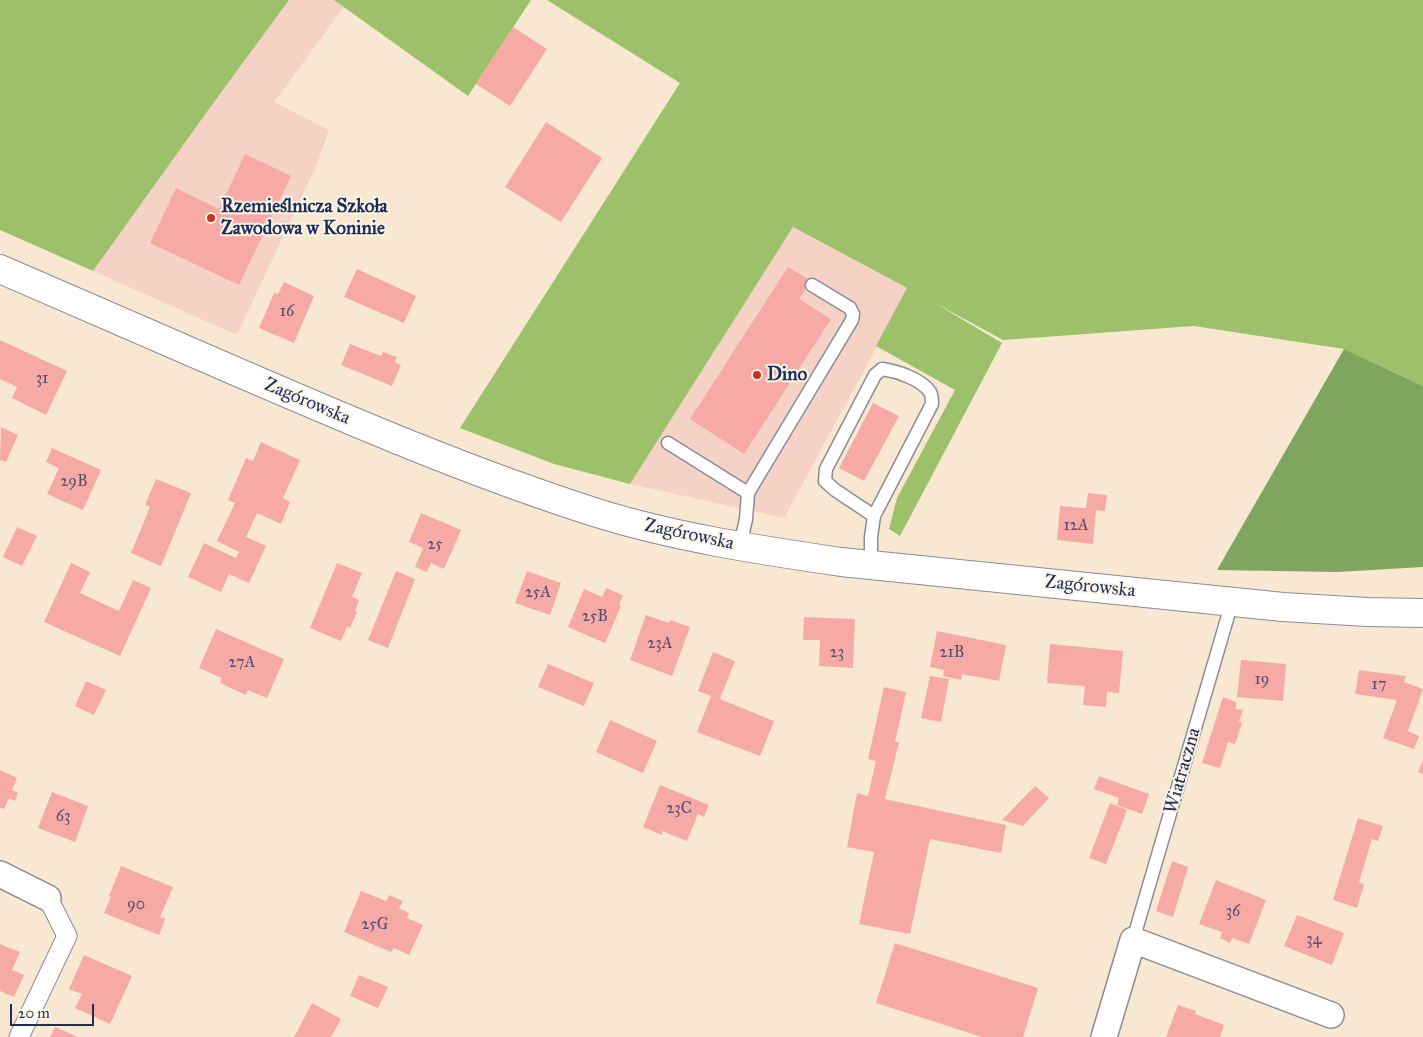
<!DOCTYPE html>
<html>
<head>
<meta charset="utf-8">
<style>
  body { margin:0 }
  #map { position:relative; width:1423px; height:1037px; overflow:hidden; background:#f8e8d1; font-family:"IM FELL Great Primer",serif }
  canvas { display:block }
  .scale { position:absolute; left:10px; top:1004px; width:84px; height:22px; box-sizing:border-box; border:2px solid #1b2f5e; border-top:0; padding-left:6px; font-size:15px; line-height:18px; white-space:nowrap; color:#1b2f5e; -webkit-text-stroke:4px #fcf5e5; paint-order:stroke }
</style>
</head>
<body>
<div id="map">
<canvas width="1423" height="1037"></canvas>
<div class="scale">20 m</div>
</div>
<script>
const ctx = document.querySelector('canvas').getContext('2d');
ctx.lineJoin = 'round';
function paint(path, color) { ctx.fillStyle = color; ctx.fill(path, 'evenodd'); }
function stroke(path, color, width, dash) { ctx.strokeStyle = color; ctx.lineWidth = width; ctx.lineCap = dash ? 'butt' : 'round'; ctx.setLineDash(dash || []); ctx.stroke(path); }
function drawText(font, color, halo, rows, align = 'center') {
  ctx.font = font + ' "IM FELL Great Primer",serif'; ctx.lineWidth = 4; ctx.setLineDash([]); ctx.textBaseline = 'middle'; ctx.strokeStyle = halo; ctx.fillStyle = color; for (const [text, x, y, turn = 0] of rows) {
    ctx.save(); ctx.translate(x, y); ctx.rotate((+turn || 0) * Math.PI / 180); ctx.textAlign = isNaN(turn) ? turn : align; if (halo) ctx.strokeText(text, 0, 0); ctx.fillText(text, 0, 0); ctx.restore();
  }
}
const built = new Path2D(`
  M289,0H334L344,7L274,102L329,130L317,164L237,335L93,271L209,109Z
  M793,227L908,289L784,518L630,484Z`);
const green = new Path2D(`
  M0,0H289L209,109L93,271L0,230Z
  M334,0H531L468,96Z
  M547,0H1423V386L1344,349L1194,326L1003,340L933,302L1002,343L900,536L889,529L897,498L955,390L876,346L907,288L793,227L630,484L554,464L460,428L680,83Z`);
const forest = new Path2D(`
  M1344,349L1423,386V567L1337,572L1217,570Z`);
const building = new Path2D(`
  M513,27L547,49L510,106L476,84Z
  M546,122L602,158L561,222L505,187Z
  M245,154L291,176L239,285L150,243L176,188L219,209Z
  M788,267L811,281L799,299L831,319L744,454L690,419Z
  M357,269L416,296L404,323L344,297Z
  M284,282L314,296L294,343L259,328L274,293L278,294Z
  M0,340L67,371L46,415L12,398L17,387L0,379Z
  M350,344L381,356L383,352L397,357L395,362L401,365L392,386L341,365Z
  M873,403L899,416L864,481L839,468Z
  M1,427L18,435L6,462L0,460Z
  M261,442L300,460L283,498L290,502L281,524L257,513L246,537L266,546L249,583L229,574L221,592L188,577L204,543L236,558L239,552L217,541L235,503L228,500L246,458L253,461Z
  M52,448L101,470L83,510L47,494L59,468L46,462Z
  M156,479L191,493L161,566L131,553L150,507L145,505Z
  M1088,493L1107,495L1105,511L1096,510L1093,544L1057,540L1060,506L1086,508Z
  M421,513L461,530L444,569L431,563L427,572L415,567L423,548L409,542Z
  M17,527L37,536L22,566L3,557Z
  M71,563L90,572L80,593L119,611L133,580L151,588L120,656L44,622Z
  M337,563L362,573L352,597L359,600L355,611L357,612L350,628L347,626L341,641L310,628Z
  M396,571L415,579L388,648L368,640Z
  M527,571L561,583L550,615L515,603Z
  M606,588L623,595L619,605L621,606L605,643L568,627L584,589L602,597Z
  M646,615L669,623L670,620L690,627L672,676L630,660Z
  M804,617L855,619L853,668L819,666L820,640H803Z
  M216,629L284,659L267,698L248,690L246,695L220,683L222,678L199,668Z
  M937,631L1006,645L999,681L962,674L961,680L943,676L944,670L930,667Z
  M1050,644L1123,651L1119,693L1107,692L1106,707L1083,705L1085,686L1047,683Z
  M713,652L735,661L720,699L774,721L760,756L697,732L711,696L698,691Z
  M1241,660L1286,664L1283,701L1237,697Z
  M548,664L594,683L584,706L538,687Z
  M1359,670L1406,676L1404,682L1423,689L1408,731L1419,736L1414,749L1383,738L1397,700L1355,694Z
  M930,676L949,679L941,722L921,718Z
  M86,681L106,690L94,715L75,706Z
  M884,687L906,692L895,742H899L885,799L1006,825L1001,853L930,839L910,934L859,924L874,852L847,847L857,793L868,796L876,761L868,759Z
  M1223,697L1236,702V709L1243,710L1239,721L1242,723L1235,744L1228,742L1220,768L1202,763Z
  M610,720L657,741L643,773L596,752Z
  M1423,760V774L1418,772Z
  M0,770L17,778L12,790L18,793L15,801L9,798L4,809L0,808Z
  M1099,776L1149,794L1142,814L1117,805L1119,798L1094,789Z
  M660,785L709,805L704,817L698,814L687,841L662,831V835L643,827Z
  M1035,786L1049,798L1023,826L1002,820Z
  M52,792L88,806L75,842L38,828Z
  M1110,803L1127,810L1106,864L1089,858Z
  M1358,818L1383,826L1378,841L1372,839L1359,882L1364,884L1357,908L1333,900Z
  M1172,861L1188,867L1173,917L1156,911Z
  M121,866L173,887L160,917L165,919L159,935L104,913L111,897L109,896Z
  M1216,880L1266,900L1249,944L1232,938L1230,943L1220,938L1222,932L1199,924Z
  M361,891L386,901L389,895L403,901L399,908L409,913L407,918L423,925L409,955L394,948L391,952L344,932Z
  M1297,915L1344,933L1332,965L1284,946Z
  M895,943L1038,988L1023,1037H982L876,1003Z
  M0,944L20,952L12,970L24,975L14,997L0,991Z
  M84,955L132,976L110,1024L75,1008L82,994L69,989Z
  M359,975L388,987L378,1008L350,996Z
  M312,1003L341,1019L331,1037H294Z
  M1178,1005L1196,1011L1195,1014L1224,1025L1220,1037H1166Z
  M55,1027L78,1037H50Z`);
const service = new Path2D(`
  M668,443L748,493
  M740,546L746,519L748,493L852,320L853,314L850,308L812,285
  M871,565V537L874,516L932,404C932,400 932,395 930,392C921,379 897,371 882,369L875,375L826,469L825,481L835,490L874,516
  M1133,940L1232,602`);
const pedestrian = new Path2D(`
  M19,1037L67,936L48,898`);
const minor = new Path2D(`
  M0,874L48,898
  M1104,1037L1133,940L1331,1015`);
const tertiary = new Path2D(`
  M0,269C78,303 157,337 235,371C353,422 472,473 594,512C673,537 759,550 841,562L1283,607L1367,612L1423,613`);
const markers = [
  [211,218,5,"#c8321e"],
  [757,375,5,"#c8321e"]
];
const numberNames = [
  ["16",287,312],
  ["31",42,379],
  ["29B",74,482],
  ["12A",1076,526],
  ["25",435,545],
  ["25A",538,593],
  ["25B",595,617],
  ["23A",660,644],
  ["23",837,653],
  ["21B",952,653],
  ["27A",242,663],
  ["19",1262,680],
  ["17",1379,685],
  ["23C",679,809],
  ["63",63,817],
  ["90",136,905],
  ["36",1233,912],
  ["25G",375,925],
  ["34",1314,940]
];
const poiNames = [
  ["Rzemieślnicza Szkoła",221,207],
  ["Zawodowa w Koninie",221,229],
  ["Dino",767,375]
];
const streetNames = [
  ["Zagórowska",307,402,23],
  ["Zagórowska",689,535,12],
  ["Zagórowska",1090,587,6],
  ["Wiatraczna",1183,771,-74]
];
paint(built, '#f6d1c5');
paint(green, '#9dc06a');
paint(forest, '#7ea65e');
paint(building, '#f7aaa5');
stroke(service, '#8a8c98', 15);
stroke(pedestrian, '#8a8c98', 21);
stroke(minor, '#8a8c98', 28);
stroke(tertiary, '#8a8c98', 30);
stroke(service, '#fff', 12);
stroke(pedestrian, '#fff', 19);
stroke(minor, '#fff', 25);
stroke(tertiary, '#fff', 28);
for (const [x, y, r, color] of markers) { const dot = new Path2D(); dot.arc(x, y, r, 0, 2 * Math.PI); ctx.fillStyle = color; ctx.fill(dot); stroke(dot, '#fcf5e5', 2); }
drawText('16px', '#524e70', null, numberNames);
drawText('bold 19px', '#1b2f5e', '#fcf5e5', poiNames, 'left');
drawText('19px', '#1b2f5e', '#fcf5e5', streetNames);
</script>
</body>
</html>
